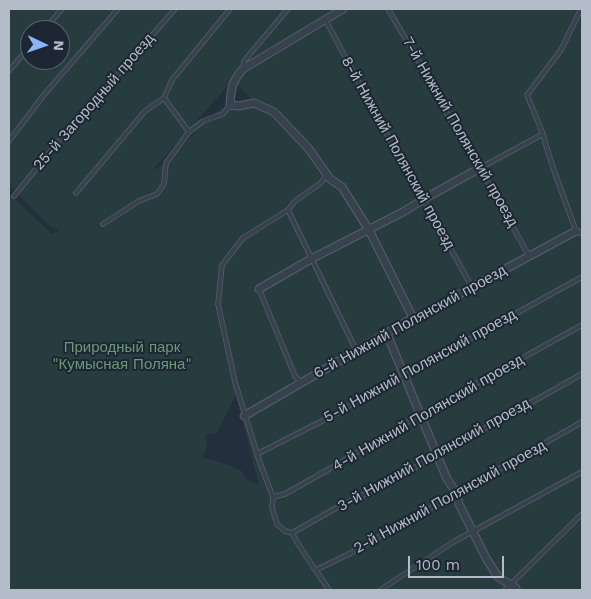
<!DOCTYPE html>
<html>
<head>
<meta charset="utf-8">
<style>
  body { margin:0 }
  #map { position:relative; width:591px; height:599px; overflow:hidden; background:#242f3e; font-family:"Work Sans",sans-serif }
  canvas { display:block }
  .frame { position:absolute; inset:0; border:10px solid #b4bcc9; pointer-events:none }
  .north { position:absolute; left:20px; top:20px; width:50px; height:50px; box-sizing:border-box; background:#1d2633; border:1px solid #59626f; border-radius:50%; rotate:93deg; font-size:14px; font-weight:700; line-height:20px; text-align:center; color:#b4bcc9 }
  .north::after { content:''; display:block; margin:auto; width:18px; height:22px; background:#8ab4f8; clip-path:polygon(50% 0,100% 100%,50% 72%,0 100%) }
  .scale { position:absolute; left:408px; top:556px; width:96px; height:22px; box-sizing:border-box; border:2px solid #b4bcc9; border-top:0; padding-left:6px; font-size:15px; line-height:18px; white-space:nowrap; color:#b4bcc9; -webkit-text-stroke:4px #1d2633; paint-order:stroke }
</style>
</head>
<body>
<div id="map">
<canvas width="591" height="599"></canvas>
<div class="frame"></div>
<div class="north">N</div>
<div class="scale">100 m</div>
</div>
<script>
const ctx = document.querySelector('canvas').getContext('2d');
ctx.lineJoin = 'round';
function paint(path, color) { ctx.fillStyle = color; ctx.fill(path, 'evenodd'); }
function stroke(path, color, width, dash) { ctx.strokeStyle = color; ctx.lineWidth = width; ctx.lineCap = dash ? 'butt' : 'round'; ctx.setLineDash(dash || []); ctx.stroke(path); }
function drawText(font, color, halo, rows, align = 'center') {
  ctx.font = font + ' "Work Sans",sans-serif'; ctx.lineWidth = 4; ctx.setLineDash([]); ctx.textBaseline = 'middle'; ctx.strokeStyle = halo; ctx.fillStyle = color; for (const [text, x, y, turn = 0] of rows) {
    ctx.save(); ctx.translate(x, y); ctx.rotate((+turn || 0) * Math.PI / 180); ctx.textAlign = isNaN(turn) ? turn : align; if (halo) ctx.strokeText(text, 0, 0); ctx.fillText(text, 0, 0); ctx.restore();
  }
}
const green = new Path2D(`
  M9,9H582V590H9V194L52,234L59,231L46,223L9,185ZM30,30H60V60H30ZM233,80L262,110L256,107L222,108L207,119L170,160L152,171ZM236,394L237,400L259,485L247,479L242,471L221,462L203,458L207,445L206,434L217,433Z`);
const service = new Path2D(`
  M388,9L437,92L454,128L480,168L529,256
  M325,19L374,111L472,287
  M44,30L62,9
  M243,68L244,61L288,9
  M9,71L30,46
  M164,98L189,132
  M543,134C551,167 565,199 576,231L582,234
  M9,141L43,96L118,9
  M480,168L543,134L527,95L561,50L581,9
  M327,174L321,183L295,201L288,210L243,238L222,265L218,304L235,382L259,460L273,497L272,508L277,524L285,531L292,533L338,507L382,486L582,374
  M76,193L145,111L164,98L172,80L230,9
  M14,196L76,120L95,101L175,9
  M288,210L357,352
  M103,224L139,201L157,194L164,184L166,163L189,132L203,121L223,114L230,105
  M259,289L295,376L301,382
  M257,454L332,416L379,388L405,377L430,361L582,277
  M273,497L285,494L331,468L421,414L582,325
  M292,533C303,554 317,571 329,590
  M316,570L349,554L582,422
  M380,590L455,541L582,472
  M505,590L582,514`);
const minor = new Path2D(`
  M343,9L243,69C232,81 231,89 230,105L239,106L254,103L274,112L309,149L330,179L342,187L369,230L413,318
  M259,289L311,259L403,212L424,199L480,168
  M387,334L447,479L456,492L459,504L486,558L498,577L516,588V590
  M244,416L413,318L424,315L472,287L576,231`);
const streetNames = [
  ["25-й Загородный проезд",94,102,-49],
  ["7-й Нижний Полянский проезд",460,132,60],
  ["8-й Нижний Полянский проезд",398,153,61],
  ["6-й Нижний Полянский проезд",410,322,-29],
  ["5-й Нижний Полянский проезд",420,366,-29],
  ["4-й Нижний Полянский проезд",428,413,-30],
  ["3-й Нижний Полянский проезд",434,455,-29],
  ["2-й Нижний Полянский проезд",450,497,-29]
];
const parkNames = [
  ["Природный парк",122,348],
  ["\"Кумысная Поляна\"",122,365]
];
paint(green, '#263c3f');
stroke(service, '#565f6c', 5.5);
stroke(minor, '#565f6c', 9);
stroke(service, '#38414e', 4);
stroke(minor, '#38414e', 7);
drawText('15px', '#b4bcc9', '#1d2633', streetNames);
drawText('15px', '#6b9a76', '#1d2633', parkNames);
</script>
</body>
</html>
